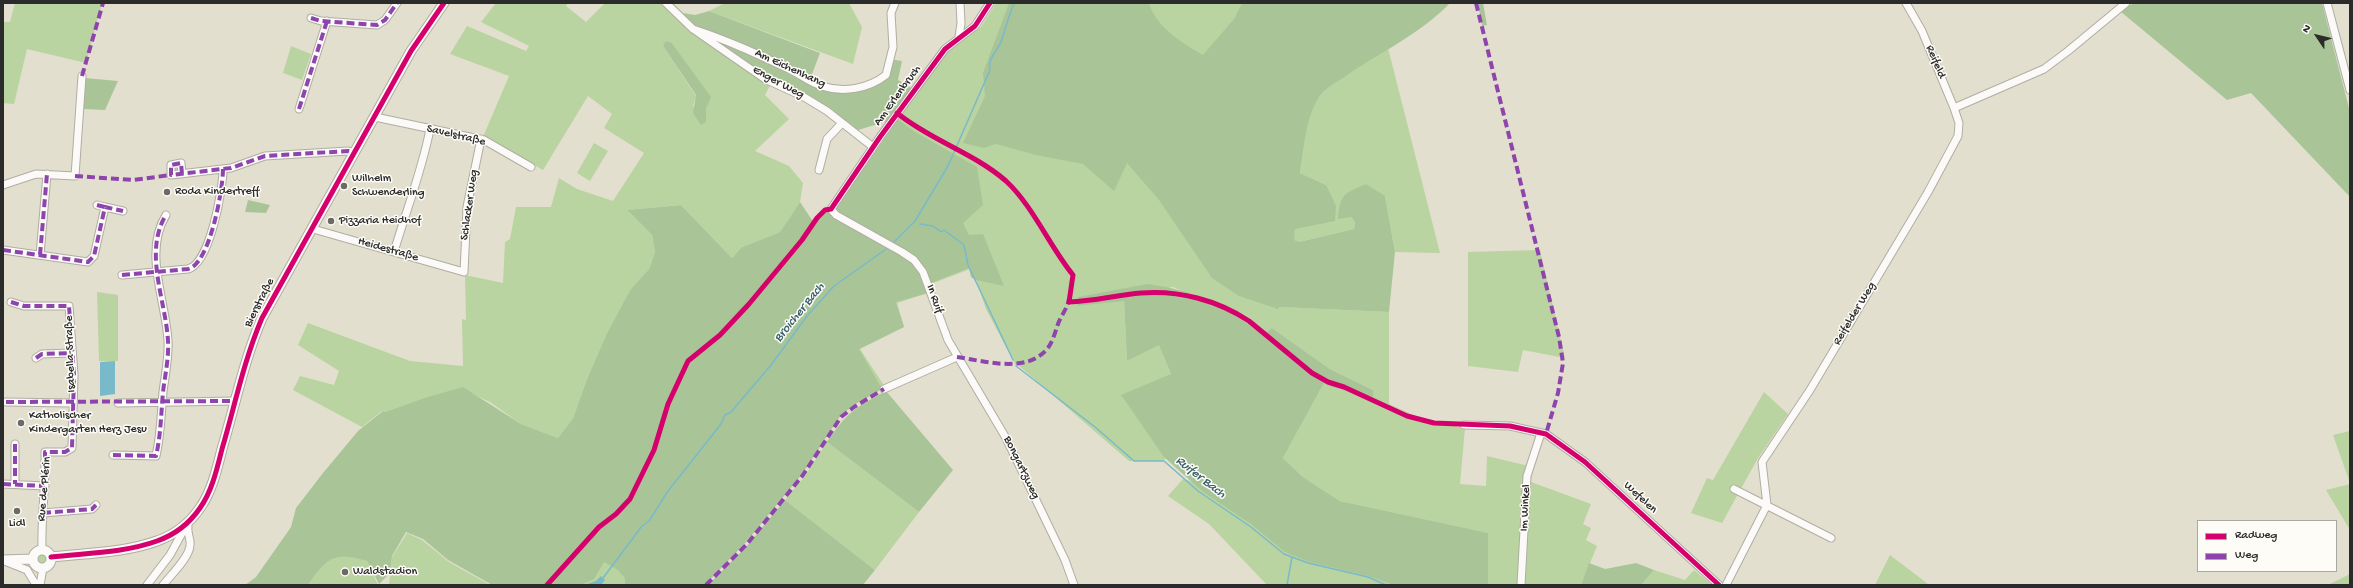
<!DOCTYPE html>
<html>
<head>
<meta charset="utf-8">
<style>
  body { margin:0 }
  #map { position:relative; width:2353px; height:588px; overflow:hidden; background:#e3dfce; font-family:"Gochi Hand",sans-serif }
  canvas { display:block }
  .frame { position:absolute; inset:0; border:4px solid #2b2b2b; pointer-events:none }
  .legend { position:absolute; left:2197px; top:520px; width:140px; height:52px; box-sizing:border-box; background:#fdfcf7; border:1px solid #a9a8a5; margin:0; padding:5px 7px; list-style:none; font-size:12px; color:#2b2b2b }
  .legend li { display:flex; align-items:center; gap:8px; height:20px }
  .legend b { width:20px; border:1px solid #a9a8a5 }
  .north { position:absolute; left:2297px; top:16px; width:40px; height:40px; -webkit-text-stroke:3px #fdfcf7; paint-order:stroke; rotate:305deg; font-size:11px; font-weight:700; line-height:16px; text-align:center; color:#2b2b2b }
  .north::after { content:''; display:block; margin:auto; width:14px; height:18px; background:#2b2b2b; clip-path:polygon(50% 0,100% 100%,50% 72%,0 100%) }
</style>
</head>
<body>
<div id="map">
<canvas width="2353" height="588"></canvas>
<div class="frame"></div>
<ul class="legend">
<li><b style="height:5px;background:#d6006c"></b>Radweg</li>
<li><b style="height:5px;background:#8e44ad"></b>Weg</li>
</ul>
<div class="north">N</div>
</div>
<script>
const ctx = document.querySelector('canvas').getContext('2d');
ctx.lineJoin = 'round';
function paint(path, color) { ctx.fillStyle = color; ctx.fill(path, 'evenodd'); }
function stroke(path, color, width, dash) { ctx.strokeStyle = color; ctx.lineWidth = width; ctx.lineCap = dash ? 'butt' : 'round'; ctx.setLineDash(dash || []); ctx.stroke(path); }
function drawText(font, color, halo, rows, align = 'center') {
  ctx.font = font + ' "Gochi Hand",sans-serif'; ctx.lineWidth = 3; ctx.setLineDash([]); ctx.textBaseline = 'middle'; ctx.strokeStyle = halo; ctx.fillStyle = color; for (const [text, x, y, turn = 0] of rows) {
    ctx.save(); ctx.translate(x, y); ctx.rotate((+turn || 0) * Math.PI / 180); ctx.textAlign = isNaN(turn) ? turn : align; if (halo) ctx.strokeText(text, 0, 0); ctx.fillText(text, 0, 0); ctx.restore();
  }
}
const green = new Path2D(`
  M15,3H102L86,63L27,49L14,104L3,103V22H10Z
  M496,3H568L566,6L586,22L605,3H673L683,13L686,19L730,52L773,80L765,95L789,119L755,151L789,166L803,183L800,202L780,232L742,247L732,258L681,205L627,210L652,235L655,252L649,269L630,290L607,333L587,379L573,418L558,438L521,424L490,402L467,391L421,399L385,412L382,411L362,427L293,390L300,376L334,385L339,371L298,345L308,323L410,361L463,366L462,319L466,320L465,275L503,283L505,242L510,239L516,207H551L559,178L577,189L613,201L644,153L604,128L612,114L588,96L543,170L483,137L509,76L450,54L467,26L526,51L529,46L481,22ZM672,43L710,97L706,109V122L693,106L696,96L663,46Z
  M725,3H849L862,27L853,64L709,11Z
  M996,3H1446L1388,48L1440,253L1395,252L1385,196L1351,217L1355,222L1354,229L1299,242L1293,240L1295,229L1326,185L1300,173L1306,137L1279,307L1389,312V404L1427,421L1465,428L1460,484L1486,486L1487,456L1533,467L1531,482L1591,504L1583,524L1591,528L1586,540L1597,546L1581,585H1528L1521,582L1520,585H1488L1487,533L1340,501L1303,477L1283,458L1324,383L1331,387L1373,397V390L1330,369L1272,328L1265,336L1238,316L1173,287L1077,306L1124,300L1127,361L1159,344L1171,374L1126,402L1166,458L1163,461H1129L1018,365L1016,366L986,309L976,280L971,277L970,269L931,284L934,291L897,303L904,327L860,349L885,387L854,405L840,416L802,474L746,542L704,585H549L837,204L950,48L981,27Z
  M291,46L311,54L302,80L283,73Z
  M594,143L608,151L590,181L577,173Z
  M1540,250L1565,358L1523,350L1518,372L1468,366V252Z
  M97,292L118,295V361H99Z
  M1764,392L1788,414L1758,458L1722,523L1691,513L1707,478L1713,480Z
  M2350,431V483L2333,435Z
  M827,442L919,512L875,570L785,500L805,476Z
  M1183,479L1194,482L1252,525L1394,585H1267L1209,524L1168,496Z
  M2350,484V530L2326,490Z
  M407,533L422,540L449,562L490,585H389L392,557Z
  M37.5 559a5.5 5.5 0 1 1 11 0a5.5 5.5 0 1 1-11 0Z
  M348,555L367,561L378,585H308C320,568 326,558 348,555Z
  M1890,555L1928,584L1927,585H1875Z
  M1654,570L1685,580L1694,570L1712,585H1641Z
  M2350,574V585H2328Z`);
const forest = new Path2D(`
  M1009,3H1149C1156,27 1182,43 1203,55L1234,19L1242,3H1450C1421,34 1378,53 1343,78C1335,83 1324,89 1319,97C1305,119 1304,148 1300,173L1326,185L1336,206L1335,221L1295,229L1294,240L1299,242L1354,229L1355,222L1351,217L1338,219C1340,193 1344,194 1366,184L1385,196L1395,252L1389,312L1279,307L1278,309L1239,296L1212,278L1159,200L1127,163L1114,191L1083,164L1036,155L996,144L984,148L963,143L985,96L983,73Z
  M1478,3H1483L1487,25L1482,26Z
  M2134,3H2322L2350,112V197L2251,93L2227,100L2120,11Z
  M709,11L820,53L809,82L843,90L866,84L886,74L889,59L902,61L898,80L918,92L896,118L915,132L977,167L983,205L963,223L969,235L983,234L1004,286L976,280L971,277L969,268L931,283L928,293L896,302L904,327L859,349L882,389L853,405L840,416L802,474L745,543L705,585H625V578L618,570L604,562L594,579L580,585H492L448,560L423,539L406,532L392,556L390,573L379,584L367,561C334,551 327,558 308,585H245L256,577L291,527L296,508L323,473L358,431L383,411L385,412L421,399L463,387L521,424L558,438L573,418L587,379L607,333L630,290L649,269L655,252L652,235L627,210L681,205L732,258L742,247L780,232L800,202L814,223L827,210L834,211L894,125L884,122L855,131L833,110L817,101L773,80L730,52L685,19L683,13L695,15Z
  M666,41L672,43L711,97L706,109V122L701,125L693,113L696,95L663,46Z
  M85,78L118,81L105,110L83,109Z
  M248,200L270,205L266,213L245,212Z
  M1147,284C1196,290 1226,307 1264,335L1272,328L1330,369L1373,390V397L1331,387L1324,383L1283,458L1303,477L1340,501L1488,533V585H1394L1368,576L1309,562L1285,552L1252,525L1202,491L1164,457L1121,395L1171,374L1159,345L1127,361L1124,301L1077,306L1078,297Z
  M886,391L953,470L919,512L827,442C847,412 855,408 886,391Z
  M785,500L875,570L863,585H708L748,545Z
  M1589,563L1605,569L1636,563L1654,570L1641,585H1581Z`);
const water = new Path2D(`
  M115,361V394L100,396V362Z
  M601,576L605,580L601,585H585L596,581Z`);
const stream = new Path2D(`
  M920,224L933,226L941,232L944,230L964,245L968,265L1013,360
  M892,244L915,221L948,166L990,70C987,58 999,50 1002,39C1006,27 1009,15 1014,3
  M1016,366L1095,427L1134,461H1164L1198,491L1251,527L1284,554L1308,563L1368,577L1386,585
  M603,578L642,526L649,521L668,491L721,424L725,415L731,412L771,365L807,316L834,286L889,247
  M1287,585L1292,557`);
const minor = new Path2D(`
  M666,3L693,29L765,79L804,97L827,111L873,147
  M990,3L975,26L945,49L880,137L831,209L836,215L902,252L914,260L923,272L948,340L1006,438L1065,560L1074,585
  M2327,3L2350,90
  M311,18L321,21L377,25L385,20L397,3
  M693,29C727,40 757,54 789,69C800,74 810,83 822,86C843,93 868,89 886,75L893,47L891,13L895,3
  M959,37L961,23L960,3
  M1954,108L2044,69L2068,51L2126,3
  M299,109L327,21
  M375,117L484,140L531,167
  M819,170L827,139L842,123
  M182,174L181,163L171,165V175L231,168L265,156L348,151L355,153
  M3,185L36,174L75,176L82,76
  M97,205L105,207
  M313,229L464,272L467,207L481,139
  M3,250L88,262L94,256L105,207L123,211
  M394,252C406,211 422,171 430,129
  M40,255L47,174
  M122,275L188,269C210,264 223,189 223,169
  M11,302L24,306H69L74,375L72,448L65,452H45C46,485 41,517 42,549
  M36,358L42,354L71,353
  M884,389L957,357
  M6,402L72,403
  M118,403L236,401
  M1464,425L1510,426L1546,434L1585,462L1719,585
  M15,444V484
  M113,455L156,456C161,434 161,414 163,392C165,375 169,358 168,341C166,301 143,252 166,215
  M3,484L45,486
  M1734,489L1831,538
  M43,513L92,509L96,505
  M7,562L27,570L36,585
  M40,585L43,568
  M147,585L170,555L187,524
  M163,585C170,576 190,557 190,545C191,539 187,534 188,527
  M1521,585L1527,476L1541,433
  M1726,585L1767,505L1762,462L1810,390L1928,192L1958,136L1959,123L1954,108L1922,31L1906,3`);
const major = new Path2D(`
  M33 559a9 9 0 1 1 18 0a9 9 0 1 1-18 0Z
  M51,557C85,553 124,553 157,541C174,535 189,524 200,508C212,491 217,469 222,449C235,405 244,360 262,318L411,51L444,3
  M3,560L33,559`);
const quiet = new Path2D(`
  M1476,3L1559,337L1563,363L1558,393L1546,434
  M311,18L321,21L377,25L385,20L397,3
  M82,76L103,3
  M299,109L327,21
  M182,174L181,163L171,165V175L231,168L265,156L348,151L355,153
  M75,176L133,180L171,175
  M97,205L105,207
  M3,250L88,262L94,256L105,207L123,211
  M40,255L47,174
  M122,275L188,269C210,264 223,189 223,169
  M11,302L24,306H69L74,375L72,448L65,452H45V474
  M957,357C985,361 1026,374 1047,349C1053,342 1055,332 1058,324C1061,316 1068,307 1069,299
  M36,358L42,354L71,353
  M6,402L236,401
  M15,444V484
  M113,455L156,456C161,434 161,414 163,392C165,375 169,358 168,341C166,301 143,252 166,215
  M3,484L45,486
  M43,513L92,509L96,505
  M706,585L747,544L803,475L841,417L854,407L884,389`);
const cycleway = new Path2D(`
  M897,113C930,140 974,153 1006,181C1033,206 1050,247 1073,275L1069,302C1094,301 1117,295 1141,293C1179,290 1217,300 1249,321L1312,373L1328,382L1344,387L1407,416L1434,423L1510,426L1546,434L1585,462L1719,585
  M51,557C85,553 124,553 157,541C174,535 189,524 200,508C212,491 217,469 222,449C235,405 244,360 262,318L411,51L444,3
  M547,585L599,527L616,514L630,499L654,450L668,404L688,361L720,335L749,304L802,240L817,218L825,210L831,209L880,137L945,49L975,26L990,3`);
const markers = [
  [344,186,4,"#6b6a64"],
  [167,192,4,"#6b6a64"],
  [331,221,4,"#6b6a64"],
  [21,423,4,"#6b6a64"],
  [17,511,4,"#6b6a64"],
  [345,572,4,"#6b6a64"]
];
const streetNames = [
  ["Reifeld",1935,62,67],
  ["Am Eichenhang",790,69,25],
  ["Enger Weg",778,83,28],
  ["Am Erlenbruch",898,96,-54],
  ["Savelstraße",456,136,13],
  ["Schlacker Weg",470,205,-82],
  ["Heidestraße",388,250,16],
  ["In Ruif",934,299,70],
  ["Bierstraße",260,303,-63],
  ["Reifelder Weg",1855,314,-59],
  ["Isabella-Straße",71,354,-92],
  ["Bongartzweg",1021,468,64],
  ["Rue de Plérin",45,489,-85],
  ["Wefelen",1640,498,43],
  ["Im Winkel",1526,508,-87]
];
const poiNames = [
  ["Wilhelm",352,179],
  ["Schwenderling",352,193],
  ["Roda Kindertreff",175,192],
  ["Pizzaria Heidhof",339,221],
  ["Katholischer",29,416],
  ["Kindergarten Herz Jesu",29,430],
  ["Lidl",17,524,"center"],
  ["Waldstadion",353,572]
];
const waterNames = [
  ["Broicher Bach",800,313,-51],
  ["Ruifer Bach",1200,478,38]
];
paint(green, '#b9d4a0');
paint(forest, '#a9c598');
paint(water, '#78baca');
stroke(stream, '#78baca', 1.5);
stroke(minor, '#b0ada2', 9);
stroke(major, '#b0ada2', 11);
stroke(minor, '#fbfaf8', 7);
stroke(major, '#fbfaf8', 9);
stroke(quiet, '#8e44ad', 4, [8, 4]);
stroke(cycleway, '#d6006c', 5);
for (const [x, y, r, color] of markers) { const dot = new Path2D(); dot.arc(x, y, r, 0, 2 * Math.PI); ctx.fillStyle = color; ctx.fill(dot); stroke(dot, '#fdfcf7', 1.5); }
drawText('12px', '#2b2b2b', '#fdfcf7', streetNames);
drawText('12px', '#2b2b2b', '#fdfcf7', poiNames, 'left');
drawText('italic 13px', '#375e6a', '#fdfcf7', waterNames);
</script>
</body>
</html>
